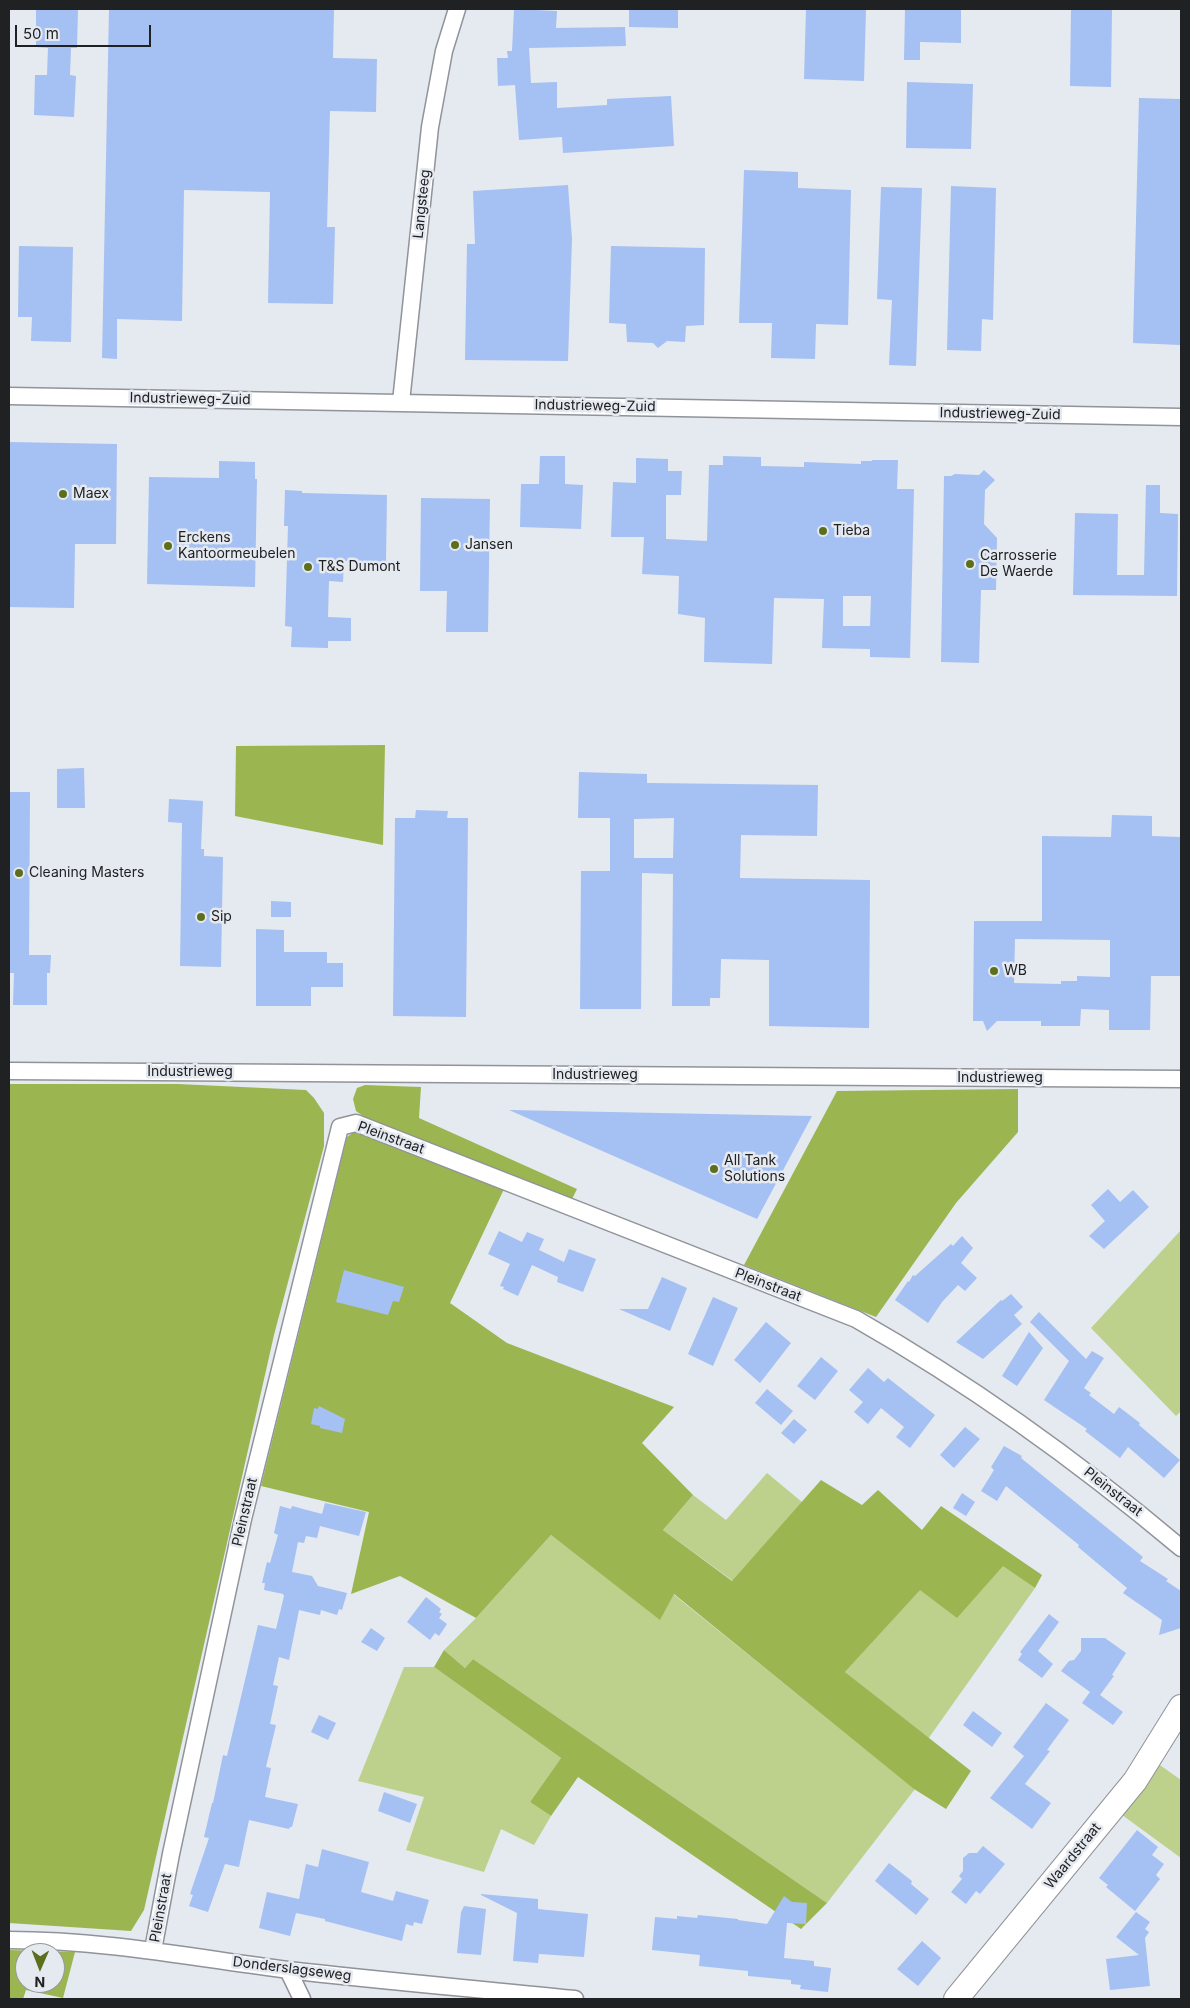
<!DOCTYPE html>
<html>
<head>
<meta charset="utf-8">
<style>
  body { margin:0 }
  #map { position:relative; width:1190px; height:2008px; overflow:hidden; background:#e5e9f0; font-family:Inter,sans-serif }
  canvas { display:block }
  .frame { position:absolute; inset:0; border:10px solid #202123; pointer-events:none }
  .north { position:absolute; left:15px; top:1943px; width:50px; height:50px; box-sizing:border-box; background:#e5e9f0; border:1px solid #96999e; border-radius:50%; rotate:181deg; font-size:14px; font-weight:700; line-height:20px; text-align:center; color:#202123 }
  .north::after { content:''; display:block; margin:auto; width:18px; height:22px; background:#5c6f1d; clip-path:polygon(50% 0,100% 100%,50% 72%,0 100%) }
  .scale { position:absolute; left:15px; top:25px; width:136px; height:22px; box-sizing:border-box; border:2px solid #202123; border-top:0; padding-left:6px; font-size:15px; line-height:18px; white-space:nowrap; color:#202123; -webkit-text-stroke:4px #e5e9f0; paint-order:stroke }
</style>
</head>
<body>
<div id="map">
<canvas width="1190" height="2008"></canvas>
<div class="frame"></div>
<div class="north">N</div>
<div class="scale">50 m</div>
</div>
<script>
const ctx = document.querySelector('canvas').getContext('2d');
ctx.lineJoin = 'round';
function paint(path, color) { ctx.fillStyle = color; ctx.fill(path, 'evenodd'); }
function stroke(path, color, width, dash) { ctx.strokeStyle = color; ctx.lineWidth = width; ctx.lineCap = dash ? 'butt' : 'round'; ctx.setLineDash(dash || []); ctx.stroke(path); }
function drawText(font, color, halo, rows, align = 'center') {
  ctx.font = font + ' Inter,sans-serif'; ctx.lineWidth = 5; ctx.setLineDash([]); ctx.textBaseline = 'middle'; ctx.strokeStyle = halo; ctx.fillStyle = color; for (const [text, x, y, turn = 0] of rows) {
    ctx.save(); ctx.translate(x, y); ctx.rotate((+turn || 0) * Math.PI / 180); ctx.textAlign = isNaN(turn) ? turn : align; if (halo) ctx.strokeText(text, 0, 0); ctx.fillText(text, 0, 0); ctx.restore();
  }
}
const green = new Path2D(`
  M1181,1230V1411L1176,1416L1091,1328Z
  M767,1473L802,1502L733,1581L663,1530L693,1495L726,1520Z
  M551,1535L660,1619L673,1594L915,1789L827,1903L473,1659L465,1668L444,1650L476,1618Z
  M1003,1565L1035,1588L928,1739L845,1672L920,1589Z
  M404,1667H434L561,1758L530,1802L551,1816L534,1845L501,1829L484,1872L406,1850L424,1797L358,1781Z
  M1157,1763L1181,1780V1858L1118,1812Z`);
const forest = new Path2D(`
  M385,745L383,845L235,816L236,746Z
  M9,1084H178L306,1090L314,1098L324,1113V1146L274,1335L144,1910L131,1931L9,1923Z
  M365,1085L421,1087L419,1118L577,1189L572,1199L364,1117L356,1111L353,1099L357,1088Z
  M1018,1089V1132L956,1203L876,1317L744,1265L837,1091Z
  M354,1132L505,1187L450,1303L507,1343L674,1407L642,1443L693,1495L663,1530L732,1581L821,1480L862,1505L878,1490L922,1530L941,1506L1042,1575L1035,1588L1003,1566L957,1618L920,1590L845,1672L971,1771L946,1809L914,1789L674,1594L660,1620L551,1535L476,1618L400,1576L351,1594L369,1512L261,1486L347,1137Z
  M444,1650L465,1668L473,1659L827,1903L801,1929L578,1777L551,1816L530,1802L561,1758L434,1667Z
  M9,1950L75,1952L63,1998L26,1990L23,1999H9ZM25,1953H55V1983H25Z`);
const building = new Path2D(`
  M36,9H78L77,48H71L70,75L76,76L74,117L34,115L35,75H47L48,48L36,47Z
  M109,9H334L333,58L377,59L376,112L330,111L327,227H335L333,304L268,303L270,192L184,190L182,321L117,319V359L102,358Z
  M514,9L557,11L556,28L625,27L626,46L529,48L531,83L557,82V108L607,105V99L671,96L674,146L563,153L562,137L519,140L515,85L498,86L497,58H508L507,51H512Z
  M629,9H678V28L629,27Z
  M806,9H866L864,81L804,79Z
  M905,9H961V43L920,42V60H904Z
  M1071,9H1112L1111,87L1070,86Z
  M907,82L973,84L971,149L906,148Z
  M1139,98L1181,99V345L1133,343Z
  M744,170L798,172V188L851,190L848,325L816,324L815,359L771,358L772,323H739Z
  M568,185L572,239L568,361L465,360L467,244H475L473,191Z
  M951,186L996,188L993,320L982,319L981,351L947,350Z
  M881,187L922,188L916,366L889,365L892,300L877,299Z
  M19,246L73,247L71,342L31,341L32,317H18Z
  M611,246L705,248L704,325L686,326L685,342L667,341L658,348L653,343L627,342L626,324L609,323Z
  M9,442L117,444L116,544H75L74,608L9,607Z
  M540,456H565V484L583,485L581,529L520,527L521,484H539Z
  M723,456L761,457V466L804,467V462L861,464V461H872V460H898L897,489H914L910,658L870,657V649L822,648L824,599L774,598L772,664L704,662L705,618L678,614L679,576L642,574L644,537H611L613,482L636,483V458L668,459V471H682L681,495H666V539L707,541L709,465H723ZM843,596H871L870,626H843Z
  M219,461L255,462V479H257L255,587L147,584L149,477L219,478Z
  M984,470L995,480L985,490L984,524L997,538L996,590H981L979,663L941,662L944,476H951L955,474L979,475Z
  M1146,485H1160V513L1178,514L1177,596L1073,595L1075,513L1118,514L1117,575H1144Z
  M285,490L302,491V493L387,495L386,562L344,561L343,582L329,581L328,617L351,618V641H328V648L291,647L292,627L285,626L288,526H284Z
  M421,498L490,499L488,632H446L447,591H420Z
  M84,768L85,808H57V769Z
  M579,772L647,774V783L818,785L817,836L741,835L740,878L870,880L869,1028L769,1026V960L721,959L720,998H710V1006H672L673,874L642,873L641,1009H580L581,871H610V818H578ZM674,818L673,858H634V819Z
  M9,792H30L29,955H51L50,973H47V1005H13L14,973H9Z
  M169,799L203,801L201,849H204V856L223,857L221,967L180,966L182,823L168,822Z
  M416,810L448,811L447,818H468L466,1017L393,1016L395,818H415Z
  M1112,815L1152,816V836L1181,837V976H1151L1150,1030H1109V1010L1081,1009L1080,1026H1041V1021H997L987,1031L983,1021H973L974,921H1042V836L1111,837ZM1015,939L1110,940V977L1077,976V981H1061V984L1014,983Z
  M271,901L291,902V917H271Z
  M256,929L284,930V952H327V963H343V987H311V1006H256Z
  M509,1110L812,1116L757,1219Z
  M1108,1189L1120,1202L1133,1190L1149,1207L1104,1249L1089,1236L1105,1221L1091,1205Z
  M499,1231L522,1242L527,1232L544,1239L539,1250L564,1262L569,1249L596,1259L583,1292L557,1282L558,1277L532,1265L518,1296L503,1289L504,1287L500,1286L510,1264L488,1254Z
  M962,1236L973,1248L961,1263L977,1278L965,1291L958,1285L942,1302L928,1323L895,1300L908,1281L909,1282L913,1275L915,1276L951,1244L953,1246Z
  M344,1270L404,1287L399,1302L393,1301L388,1315L336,1302Z
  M662,1277L687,1288L670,1331L619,1309H648Z
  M1011,1294L1023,1307L1014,1315L1022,1324L983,1359L956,1342L1001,1300L1002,1301Z
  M713,1297L738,1308L713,1366L688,1354Z
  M1039,1312L1086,1359L1092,1351L1104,1358L1084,1388L1091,1393L1089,1395L1114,1414L1119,1407L1140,1423L1139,1425L1180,1460L1164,1478L1128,1447L1120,1458L1085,1431L1087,1429L1044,1400L1069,1361L1030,1322Z
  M766,1322L791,1343L760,1383L734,1360Z
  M1029,1332L1043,1348L1017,1386L1002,1376Z
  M821,1357L838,1371L815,1400L797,1386Z
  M868,1368L884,1382L888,1378L935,1415L910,1448L896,1437L904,1427L881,1408L868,1424L854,1412L863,1402L849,1390Z
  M767,1389L793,1411L781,1425L755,1403Z
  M319,1406L345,1419L342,1433L320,1428V1426L311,1424L314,1408L318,1409Z
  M794,1419L807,1430L794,1444L781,1433Z
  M965,1427L980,1439L954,1468L940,1455Z
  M1004,1446L1022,1456L1021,1458L1143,1557L1140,1561L1168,1579L1166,1581L1181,1591V1628L1159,1635L1162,1620L1123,1593L1127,1588L1078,1547L1079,1545L1006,1486L997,1501L981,1491L994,1470L991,1467Z
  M962,1493L975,1502L966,1516L953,1508Z
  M325,1503L366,1512L359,1536L320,1526L317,1538L306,1536L304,1543L298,1542L292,1572L312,1576L318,1586L347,1593L342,1610L339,1609L337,1615L321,1610L320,1615L299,1610L289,1660L279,1657L273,1685L278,1686L270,1724L276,1725L266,1767L271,1768L265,1797L298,1804L292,1827H290L289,1829L249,1820L239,1867L225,1864L208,1912L189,1906L193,1895L190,1894L209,1838L204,1837L212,1803H213L223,1755L227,1756L258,1625L276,1629L284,1596L283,1594L264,1590L265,1583H262L267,1562L270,1563L278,1535L274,1533L280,1506L291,1509L292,1506L322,1514Z
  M426,1597L441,1609L439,1612L442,1614L439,1618L447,1624L439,1636L435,1633L430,1640L407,1622Z
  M1049,1614L1059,1622L1038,1651L1053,1664L1042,1678L1018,1660L1022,1654L1020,1652Z
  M371,1628L385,1638L377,1651L361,1642Z
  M1081,1638H1105L1126,1653L1112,1675L1114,1676L1100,1695L1123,1712L1113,1725L1082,1703L1090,1692L1061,1671L1069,1661L1074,1660L1081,1651Z
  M1046,1703L1069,1720L1047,1750L1050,1751L1025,1784L1051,1803L1032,1829L990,1798L1024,1756L1013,1747Z
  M973,1711L1002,1733L992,1747L963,1725Z
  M319,1715L336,1723L328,1740L311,1732Z
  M384,1792L417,1804L410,1823L378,1811Z
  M1137,1830L1158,1847L1152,1855L1164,1864L1156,1875L1160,1879L1135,1911L1106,1887L1108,1885L1099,1878Z
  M983,1846L1005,1864L980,1894L976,1891L966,1904L951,1892L962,1879L959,1876L963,1871V1858L969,1853H977Z
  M322,1849L369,1862L361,1892L393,1901L396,1891L429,1900L422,1924L414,1922L413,1926L406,1924L402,1941L325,1921V1919L296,1913L290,1936L259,1928L267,1892L299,1899L306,1864L318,1867Z
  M889,1863L912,1881L911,1884L929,1899L916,1915L875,1881Z
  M481,1894L538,1899V1909L588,1914L584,1957L539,1954L538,1963L513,1961L517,1913L481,1895Z
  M784,1896L792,1902L807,1903L806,1924L787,1923L784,1958L814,1961V1966L831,1968L828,1992L800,1989L801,1985L791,1984V1980L748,1976V1971L699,1966L700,1955L652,1950L655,1917L677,1919V1916L697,1918L698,1915L738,1919V1920L767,1924Z
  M464,1906L486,1909L481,1955L457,1953L461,1912Z
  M1136,1912L1150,1922L1145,1929L1149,1932L1145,1938L1150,1986L1110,1990L1106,1959L1139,1955L1116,1937Z
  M922,1941L941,1958L918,1986L897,1969Z`);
const street = new Path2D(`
  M9,396L1181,417
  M401,402L430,127L444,51L457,9
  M9,1071L1181,1079
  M9,1940C103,1940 195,1958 288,1970C383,1981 479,1989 575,1999
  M153,1950L171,1854L243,1519L340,1127L356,1123L856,1319C972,1385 1080,1463 1181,1548
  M288,1970L302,1999`);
const secondary = new Path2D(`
  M956,1999L1135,1781L1181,1707`);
const markers = [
  [63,494,5,"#5c6f1d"],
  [823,531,5,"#5c6f1d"],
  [455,545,5,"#5c6f1d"],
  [168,546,5,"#5c6f1d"],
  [970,564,5,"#5c6f1d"],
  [308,567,5,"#5c6f1d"],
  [19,873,5,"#5c6f1d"],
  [201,917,5,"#5c6f1d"],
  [994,971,5,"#5c6f1d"],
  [714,1169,5,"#5c6f1d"]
];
const streetNames = [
  ["Langsteeg",422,204,-84],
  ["Industrieweg-Zuid",190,399,1],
  ["Industrieweg-Zuid",595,406,1],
  ["Industrieweg-Zuid",1000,414,1],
  ["Industrieweg",190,1072],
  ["Industrieweg",595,1075],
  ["Industrieweg",1000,1078],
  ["Pleinstraat",391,1138,20],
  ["Pleinstraat",768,1285,21],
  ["Pleinstraat",1113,1492,38],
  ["Pleinstraat",245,1512,-77],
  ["Waardstraat",1073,1856,-51],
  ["Pleinstraat",161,1908,-80],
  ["Donderslagseweg",292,1969,7]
];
const poiNames = [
  ["Maex",73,494],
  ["Tieba",833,531],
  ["Erckens",178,538],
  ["Kantoormeubelen",178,554],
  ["Jansen",465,545],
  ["Carrosserie",980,556],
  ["De Waerde",980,572],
  ["T&S Dumont",318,567],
  ["Cleaning Masters",29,873],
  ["Sip",211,917],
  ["WB",1004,971],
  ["All Tank",724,1161],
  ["Solutions",724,1177]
];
paint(green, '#bdd18d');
paint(forest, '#9bb551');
paint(building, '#a5c0f2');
stroke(street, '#909399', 19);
stroke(secondary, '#909399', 26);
stroke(street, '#fff', 16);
stroke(secondary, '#fff', 24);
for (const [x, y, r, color] of markers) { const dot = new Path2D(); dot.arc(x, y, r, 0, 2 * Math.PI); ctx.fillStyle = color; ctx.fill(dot); stroke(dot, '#e5e9f0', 2); }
drawText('14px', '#202123', '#e5e9f0', streetNames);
drawText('14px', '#202123', '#e5e9f0', poiNames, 'left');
</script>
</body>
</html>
